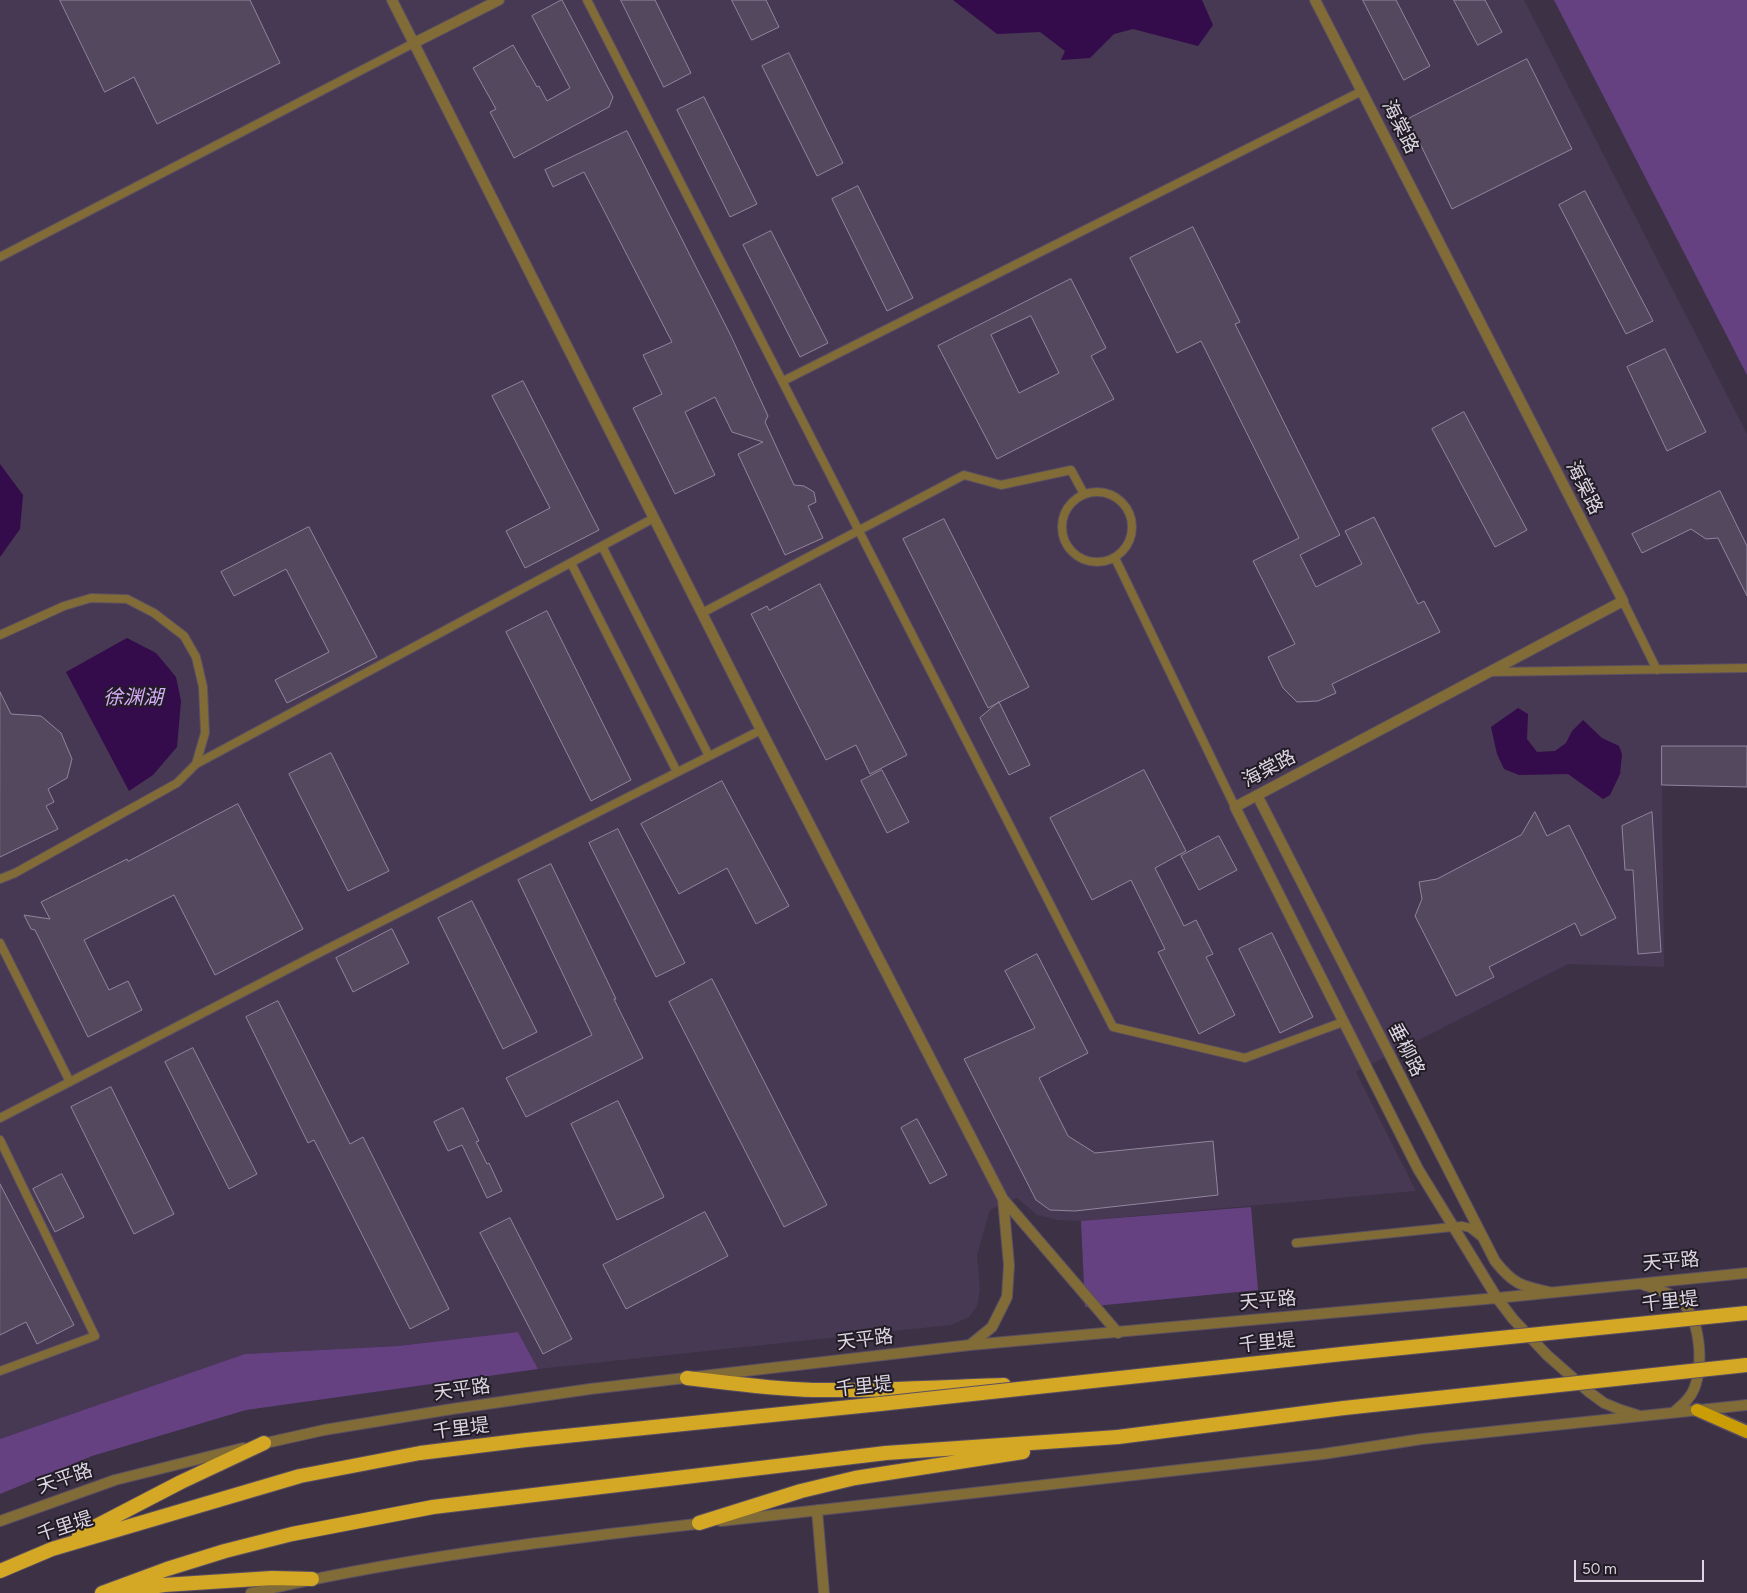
<!DOCTYPE html>
<html>
<head>
<meta charset="utf-8">
<style>
  body { margin:0 }
  #map { position:relative; width:1747px; height:1593px; overflow:hidden; background:#3d3146; font-family:Figtree,sans-serif }
  canvas { display:block }
  .scale { position:absolute; left:1574px; top:1560px; width:130px; height:22px; box-sizing:border-box; border:2px solid #dcd5e2; border-top:0; padding-left:6px; font-size:15px; line-height:18px; white-space:nowrap; color:#dcd5e2; -webkit-text-stroke:4px #211c25; paint-order:stroke }
</style>
</head>
<body>
<div id="map">
<canvas width="1747" height="1593"></canvas>
<div class="scale">50 m</div>
</div>
<script>
const ctx = document.querySelector('canvas').getContext('2d');
ctx.lineJoin = 'round';
function paint(path, color) { ctx.fillStyle = color; ctx.fill(path, 'evenodd'); }
function stroke(path, color, width, dash) { ctx.strokeStyle = color; ctx.lineWidth = width; ctx.lineCap = dash ? 'butt' : 'round'; ctx.setLineDash(dash || []); ctx.stroke(path); }
function drawText(font, color, halo, rows, align = 'center') {
  ctx.font = font + ' Figtree,"Noto Sans SC",sans-serif'; ctx.lineWidth = 4; ctx.setLineDash([]); ctx.textBaseline = 'middle'; ctx.strokeStyle = halo; ctx.fillStyle = color; for (const [text, x, y, turn = 0] of rows) {
    ctx.save(); ctx.translate(x, y); ctx.rotate((+turn || 0) * Math.PI / 180); ctx.textAlign = isNaN(turn) ? turn : align; if (halo) ctx.strokeText(text, 0, 0); ctx.fillText(text, 0, 0); ctx.restore();
  }
}
const built = new Path2D(`
  M0,0H1524L1747,434V787L1662,785L1664,967L1568,964L1356,1072L1416,1191L1081,1221L1058,1220L1037,1215L1017,1198L990,1210L977,1255L980,1289L977,1306L969,1317L951,1325L538,1369L518,1332L398,1346L246,1354L0,1439Z`);
const green = new Path2D(`
  M1554,0H1747V375Z
  M1251,1207L1258,1290L1085,1307L1081,1221Z
  M518,1332L538,1369L246,1410L92,1456L0,1494V1439L245,1354L398,1346Z`);
const water = new Path2D(`
  M953,0H1202L1213,25L1198,46L1133,29L1114,34L1090,58L1061,60L1065,51L1040,32L997,34Z
  M0,464L23,495L20,529L0,557Z
  M127,638L156,653L176,677L181,701L177,747L153,775L129,791L66,672Z
  M1518,708L1528,714L1527,739L1537,752L1555,751L1566,743L1572,731L1583,720L1602,738L1619,746L1622,754L1620,774L1610,795L1603,799L1568,774L1519,775L1504,769L1497,754L1491,727Z`);
const building = new Path2D(`
  M60,0H250L280,63L157,124L134,77L105,92Z
  M562,0L613,97L609,107L514,158L490,112L496,109L473,68L513,45L537,87L539,86L547,101L570,88L532,16Z
  M621,0H655L691,73L664,87Z
  M732,0H766L779,27L752,40Z
  M1363,0H1396L1430,66L1404,80Z
  M1454,0H1485L1502,32L1478,45Z
  M789,53L843,163L817,176L762,66Z
  M1527,59L1572,149L1452,209L1408,119Z
  M704,97L757,204L730,217L677,110Z
  M627,131L731,336L768,416L765,422L794,485L804,486L814,492L816,502L808,506L823,538L785,555L738,454L763,442L732,432L715,397L685,412L715,475L675,494L633,408L662,394L643,355L672,342L584,172L553,187L545,170Z
  M858,186L913,298L887,311L832,199Z
  M1585,191L1653,321L1626,334L1559,205Z
  M1193,227L1240,322L1235,324L1340,535L1300,555L1316,587L1362,564L1345,531L1374,517L1418,604L1424,601L1440,632L1332,684L1336,693L1318,701L1297,702L1283,688L1268,657L1295,644L1253,561L1299,538L1201,341L1177,353L1130,258Z
  M771,231L828,343L800,357L743,245Z
  M1071,279L1106,348L1091,356L1114,399L997,459L938,346ZM1031,316L1059,373L1019,393L991,335Z
  M1665,349L1706,432L1667,451L1627,367Z
  M523,381L599,530L525,568L506,531L550,508L492,396Z
  M1464,412L1527,530L1495,547L1432,429Z
  M1720,491L1747,546V596L1718,538L1706,539L1691,529L1642,553L1632,534Z
  M944,519L1029,687L988,708L903,539Z
  M309,527L377,657L287,703L275,680L329,652L286,569L234,596L221,572Z
  M820,584L907,755L870,774L856,745L826,760L751,614L767,606L769,610Z
  M547,611L631,780L591,801L506,632Z
  M0,692L11,714L41,716L61,733L72,759L67,778L48,789L54,802L46,806L58,829L0,857Z
  M999,702L1030,765L1009,775L980,718Z
  M1662,746H1747V787L1662,785Z
  M331,753L389,871L348,891L289,774Z
  M882,770L909,822L887,833L861,781Z
  M1144,770L1186,851L1155,868L1184,926L1196,920L1213,954L1206,957L1235,1015L1199,1034L1158,952L1165,949L1131,880L1092,900L1050,818Z
  M722,781L789,906L756,924L727,868L679,894L641,824Z
  M238,804L303,929L215,975L174,895L84,940L109,990L128,981L142,1010L88,1037L35,930L31,929L24,915L50,919L41,902L127,859L128,861Z
  M1535,812L1547,836L1569,825L1616,918L1581,936L1575,923L1489,967L1494,977L1456,996L1415,916L1422,899L1419,882L1437,879L1521,835Z
  M1652,812L1661,952L1638,954L1633,870H1625L1622,826Z
  M618,829L685,963L656,977L589,843Z
  M1219,836L1237,870L1199,890L1181,856Z
  M551,864L616,999H614L643,1058L526,1117L506,1078L592,1035L518,880Z
  M472,901L537,1032L503,1049L438,918Z
  M392,929L409,963L353,992L336,958Z
  M1272,933L1313,1017L1280,1033L1239,949Z
  M1037,954L1088,1053L1039,1078L1068,1136L1095,1153L1213,1141L1218,1195L1075,1211L1050,1210L1036,1200L964,1059L1035,1028L1005,971Z
  M712,979L827,1205L784,1227L669,1002Z
  M278,1001L350,1144L363,1137L449,1309L410,1329L314,1140L308,1143L246,1017Z
  M193,1048L257,1174L229,1189L165,1062Z
  M111,1087L174,1214L134,1234L71,1107Z
  M618,1101L664,1197L617,1220L571,1124Z
  M463,1108L479,1141L476,1142L487,1164L489,1163L502,1191L487,1198L462,1145L448,1151L434,1122Z
  M917,1119L947,1175L930,1184L901,1128Z
  M62,1174L84,1217L55,1232L33,1189Z
  M0,1184L74,1325L37,1344L26,1322L0,1335Z
  M705,1212L728,1256L626,1309L603,1265Z
  M510,1218L572,1339L543,1354L480,1233Z`);
const service = new Path2D(`
  M587,0L1113,1027L1245,1058L1343,1022
  M0,257L414,43
  M783,381L1362,91
  M1062 527a35 35 0 1 1 70 0a35 35 0 1 1-70 0Z
  M602,546L709,756
  M1115,558L1235,807
  M571,563L677,772
  M1623,601L1657,670
  M702,613L964,475L1001,485L1071,470L1084,494
  M0,635L64,606L91,598L127,599L154,613L184,636L196,657L203,687L205,733L196,764L177,783L15,873L0,879
  M1492,672L1747,668
  M196,764L654,518
  M0,943L70,1082
  M0,1118L319,953L761,730
  M0,1140L95,1336L0,1371
  M1296,1243L1462,1226L1470,1228L1480,1236`);
const minor = new Path2D(`
  M392,0L761,730L1003,1199L1118,1333
  M1315,0L1623,601L1235,807L1418,1169L1497,1298L1513,1319L1547,1355L1589,1392L1604,1403L1621,1410L1640,1416
  M414,43L499,0
  M1257,795L1495,1261C1513,1284 1521,1286 1549,1292
  M970,1345L992,1327L1007,1297L1009,1265L1003,1199`);
const tertiary = new Path2D(`
  M1642,1284C1653,1288 1668,1292 1678,1299C1701,1315 1704,1365 1694,1389C1690,1399 1682,1405 1674,1412
  M257,1445L324,1430L452,1409L590,1389L970,1345L1497,1298L1747,1273
  M817,1510L824,1593
  M0,1521L115,1480L243,1448
  M721,1521L1323,1454L1422,1439L1747,1405
  M251,1593C400,1558 553,1540 705,1523`);
const primary = new Path2D(`
  M1697,1410L1747,1432`);
const trunk = new Path2D(`
  M687,1378C729,1383 771,1389 813,1390C877,1391 941,1387 1004,1385
  M699,1523L801,1491L855,1478L1023,1452
  M79,1535L181,1482L264,1443
  M0,1571L52,1549L300,1476L420,1453L526,1440L880,1404
  M123,1592L164,1585L272,1578L312,1579
  M102,1593L167,1569L225,1551L292,1534L433,1507L886,1453L1118,1437`);
const trunkBridge = new Path2D(`
  M880,1404L1342,1354L1747,1313
  M1118,1437L1344,1408L1747,1365`);
const streetNames = [
  ["海棠路",1400,127,63],
  ["海棠路",1584,488,63],
  ["海棠路",1269,769,-28],
  ["垂柳路",1406,1050,63],
  ["天平路",1671,1262,-5],
  ["天平路",1268,1301,-5],
  ["千里堤",1670,1302,-6],
  ["天平路",865,1340,-7],
  ["千里堤",1267,1343,-6],
  ["千里堤",864,1387,-6],
  ["天平路",462,1390,-8],
  ["千里堤",461,1429,-7],
  ["天平路",65,1479,-19],
  ["千里堤",65,1527,-18]
];
const waterNames = [
  ["徐渊湖",133,698]
];
paint(built, '#473853');
paint(green, '#664182');
paint(water, '#340b4b');
paint(building, '#54485e');
stroke(building, '#91849d', 1);
stroke(service, '#5a4f62', 10);
stroke(minor, '#5a4f62', 12);
stroke(tertiary, '#5a4f62', 12);
stroke(primary, '#5a4f62', 15);
stroke(trunk, '#5a4f62', 16);
stroke(service, '#816b36', 8);
stroke(minor, '#816b36', 10);
stroke(tertiary, '#816b36', 10);
stroke(primary, '#ca9d06', 12);
stroke(trunk, '#d4a824', 14);
stroke(trunkBridge, '#5a4f62', 16, []);
stroke(trunkBridge, '#d4a824', 14);
drawText('19px', '#dcd5e2', '#211c25', streetNames);
drawText('italic 20px', '#d4abf6', '#211c25', waterNames);
</script>
</body>
</html>
